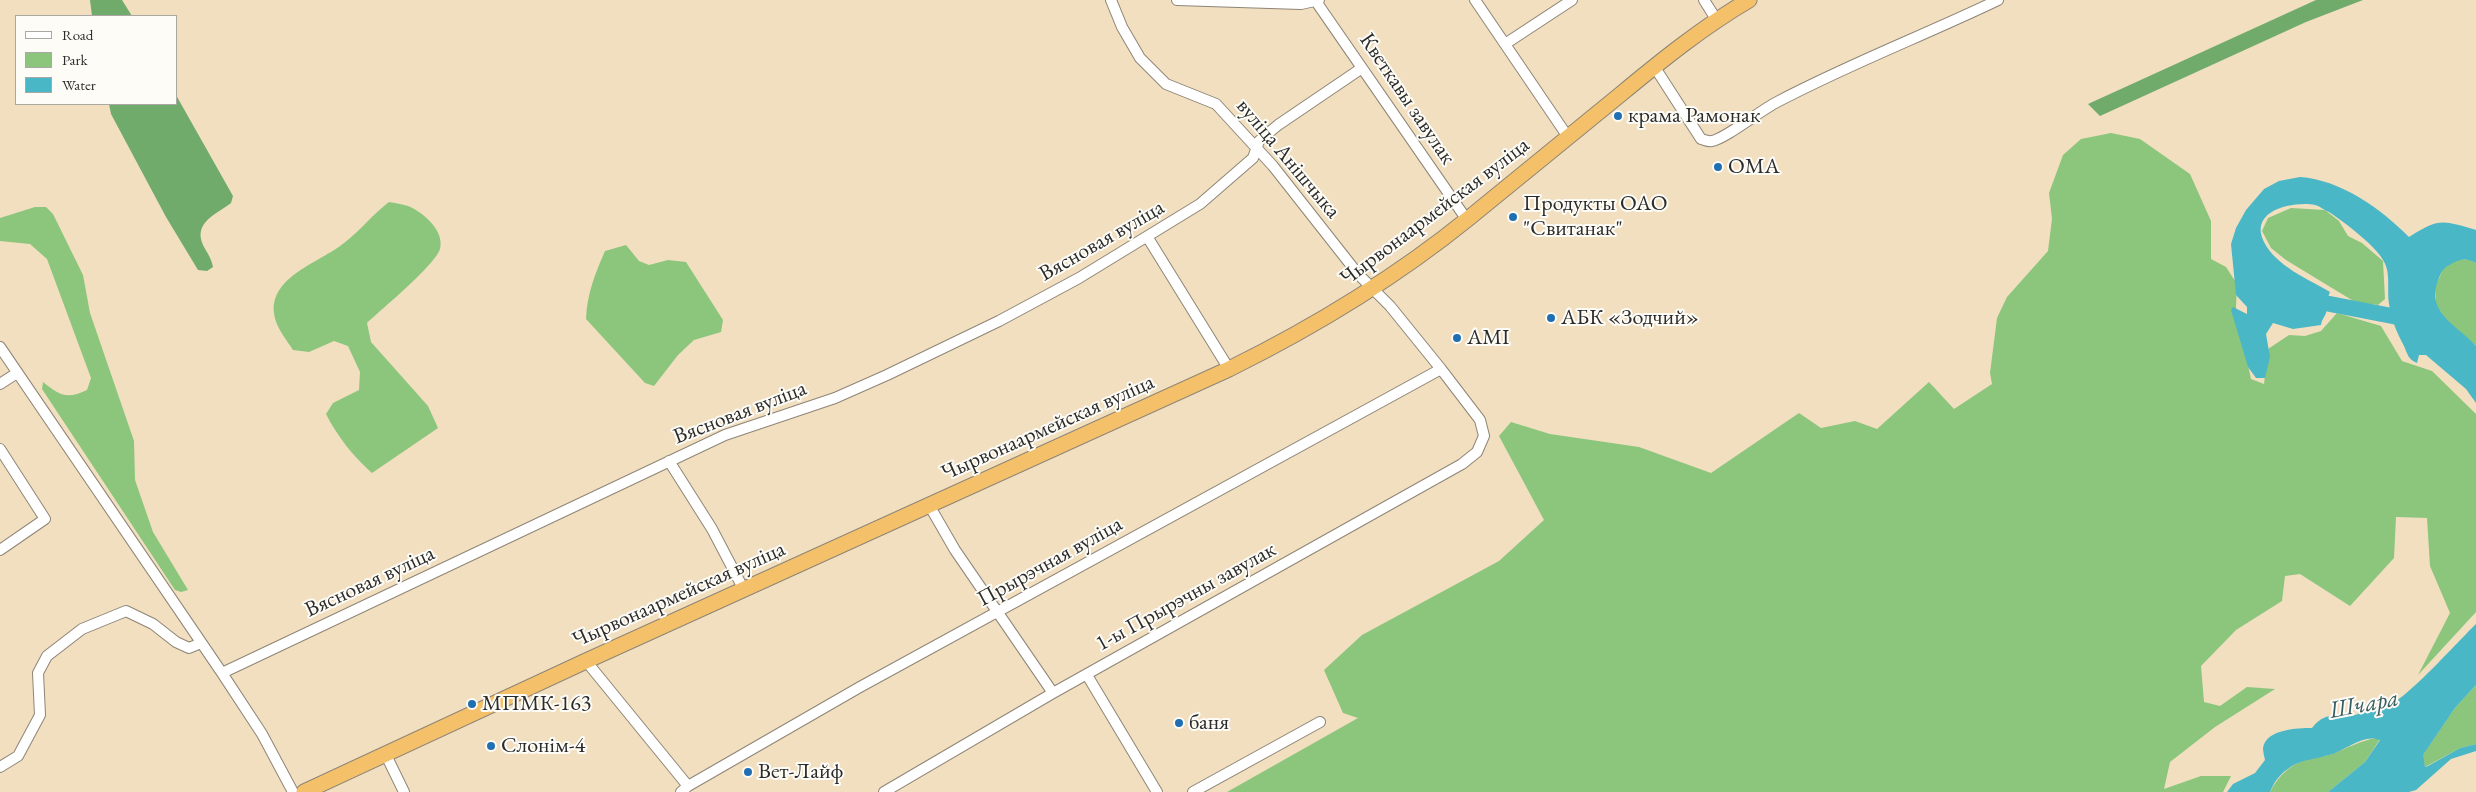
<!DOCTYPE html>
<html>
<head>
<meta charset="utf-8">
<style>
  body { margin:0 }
  #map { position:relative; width:2476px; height:792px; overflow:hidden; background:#f1dfc0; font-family:"EB Garamond",serif }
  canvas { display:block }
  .legend { position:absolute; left:15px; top:15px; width:162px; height:90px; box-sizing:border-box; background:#fdfcf7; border:1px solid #a9a8a5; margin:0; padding:6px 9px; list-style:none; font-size:15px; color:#2b2b2b }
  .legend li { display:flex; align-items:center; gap:10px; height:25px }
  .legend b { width:25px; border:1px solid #a9a8a5 }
</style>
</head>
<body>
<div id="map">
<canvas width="2476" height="792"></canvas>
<ul class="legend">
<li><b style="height:6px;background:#fff"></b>Road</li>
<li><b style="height:14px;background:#8bc67c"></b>Park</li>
<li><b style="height:14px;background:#4ab7c6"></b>Water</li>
</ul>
</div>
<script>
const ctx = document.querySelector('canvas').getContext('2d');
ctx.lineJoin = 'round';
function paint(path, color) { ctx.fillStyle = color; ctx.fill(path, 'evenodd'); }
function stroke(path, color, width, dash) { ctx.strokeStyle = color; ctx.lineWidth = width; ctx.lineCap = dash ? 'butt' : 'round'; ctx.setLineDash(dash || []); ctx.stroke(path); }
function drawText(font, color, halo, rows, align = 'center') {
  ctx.font = font + ' "EB Garamond",serif'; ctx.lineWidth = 4; ctx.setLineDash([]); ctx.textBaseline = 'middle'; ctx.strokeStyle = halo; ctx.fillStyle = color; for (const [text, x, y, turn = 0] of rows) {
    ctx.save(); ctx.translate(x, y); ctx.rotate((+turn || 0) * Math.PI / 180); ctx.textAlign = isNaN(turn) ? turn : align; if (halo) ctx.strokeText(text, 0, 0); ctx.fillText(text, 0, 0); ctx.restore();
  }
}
const green = new Path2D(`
  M2111,133L2140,139L2190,174L2211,221V259L2226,267L2237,284L2236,308L2251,379L2264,384L2268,349L2289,335L2305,336L2321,331L2337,313L2381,326L2402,361L2432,371L2476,414V612L2418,675L2450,613L2430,566L2427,518L2396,517L2394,558L2350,606L2300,574L2285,576L2282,601L2236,630L2201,666L2204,702L2220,706L2247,687L2275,689L2215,727L2170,762L2164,789L2201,776H2231L2223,792H1227L1358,718L1343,713L1324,670L1362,635L1499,561L1544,520L1499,436L1511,422L1550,434L1639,447L1711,473L1799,413L1821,428L1855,421L1877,429L1929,382L1954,409L1992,384L1990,373L1997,318L2007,297L2048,251L2052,219L2049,193L2063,155L2081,139Z
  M389,202C395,203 402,204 408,206C423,212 445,231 440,249C435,265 382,309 367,323L371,342L428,406L438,428L372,473C353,456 337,436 326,414L333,403L359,390L360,372L348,346L334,341L309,352L293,350C286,339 275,326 274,313C270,276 321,262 344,243C360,231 373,214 389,202Z
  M35,207H46L53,214L83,275L90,313L134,441L135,480L153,532L188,590L181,592L175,590L42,389L43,382C59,395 67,400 87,390L91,378L47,259L30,244L0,241V218Z
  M2291,208L2325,210L2339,221L2348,236L2362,243L2383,261L2385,299L2378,305L2355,302L2286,260L2271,248L2262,231L2268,218Z
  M626,245L639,261L649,265L668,260L686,262L723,320L721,332L694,340L678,355L654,386L645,383L586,319C587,294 595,274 605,251Z
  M2457,259L2470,260L2476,263V346L2446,320L2436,305L2435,288L2443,269Z
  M2476,685V744L2460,748L2425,767L2422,756L2455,708Z
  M2376,738L2380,739L2365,762L2328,792H2270C2279,774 2293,762 2313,758C2320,756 2326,756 2332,754C2347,748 2360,741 2376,738Z`);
const forest = new Path2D(`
  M90,0H122L132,16H92Z
  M2316,0H2363L2306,22L2100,116L2088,104Z
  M176,95L233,196L231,203C217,214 193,222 203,245C207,253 211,257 213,267L207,271L198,270L166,217L111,114L109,104H176Z`);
const water = new Path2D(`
  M2300,177C2341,180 2380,208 2409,237C2440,218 2441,220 2476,230V263C2465,257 2458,259 2448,266C2442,269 2440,275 2438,281C2425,313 2460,327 2476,346V403L2466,389L2426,355H2419L2417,363C2408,359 2408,355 2404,346C2397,333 2391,319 2389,304C2387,292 2390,277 2386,266C2381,249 2344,222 2329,212C2324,210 2320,206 2315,205C2294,201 2248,210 2264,242C2276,266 2308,279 2330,292C2326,300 2328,306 2326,313C2324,318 2322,319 2321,325L2293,329L2273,323L2266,334L2270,357L2265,378H2256L2248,367L2231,310L2233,307L2247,314V307L2236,295L2231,244L2236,228L2246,210L2264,189L2279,181Z
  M2476,624V685L2455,708L2423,755L2425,767L2428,766L2460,748L2476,744V751L2451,759L2416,790L2409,792H2328L2365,762L2380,740C2364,733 2345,751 2329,755C2316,759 2304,759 2292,766C2281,773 2275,780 2270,792H2227L2233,784L2255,773L2265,760C2264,756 2263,751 2263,748C2266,729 2298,728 2312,728C2332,702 2351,729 2368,705C2373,705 2379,707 2384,707C2401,706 2460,639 2476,624Z`);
const river = new Path2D(`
  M2304,299L2413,320`);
const minor = new Path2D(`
  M1177,0L1301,4L1319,0
  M1315,0L1467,220
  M1475,0L1568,137
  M1704,0L1716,19
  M1505,44L1572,0
  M1654,66L1701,139C1705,140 1709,142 1712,141C1725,139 1761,110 1777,102C1849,64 1925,35 1998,0
  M1148,238L1229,369
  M0,347L222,673L262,734L293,792
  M0,384L17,373
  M0,449L45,519L0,550
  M669,461L712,529L744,590
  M929,505L955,550L1053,693
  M586,661L688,786
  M222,673L725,435L835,398L887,375L999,321L1079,278L1200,204L1253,158L1259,141L1278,125L1362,68
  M1087,675L1157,792
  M385,753L404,792
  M0,767L18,756L40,715L38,673L47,656L82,629L126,611L153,624L176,642L189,648L201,643
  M681,792L688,786L860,687L1441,369
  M884,792L1053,693L1462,464L1477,452L1484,436L1480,420L1441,369L1390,306L1358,274L1273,166L1216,104L1166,84L1140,58L1122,27L1111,0
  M1193,792L1320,722`);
const highway = new Path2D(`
  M304,792L586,661L1229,369C1314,327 1395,278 1469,218C1520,177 1570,135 1621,94C1662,60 1703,27 1749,0`);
const markers = [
  [1618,116,5,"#1f6fb2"],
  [1718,167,5,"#1f6fb2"],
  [1513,217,5,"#1f6fb2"],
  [1551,318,5,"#1f6fb2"],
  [1457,338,5,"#1f6fb2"],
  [472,704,5,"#1f6fb2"],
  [1179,723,5,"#1f6fb2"],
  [491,746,5,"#1f6fb2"],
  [748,772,5,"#1f6fb2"]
];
const streetNames = [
  ["Кветкавы завулак",1407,99,56],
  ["вуліца Анішчыка",1288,159,50],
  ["Чырвонаармейская вуліца",1435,212,-37],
  ["Вясновая вуліца",1102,241,-30],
  ["Вясновая вуліца",740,413,-21],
  ["Чырвонаармейская вуліца",1048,428,-24],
  ["Прырэчная вуліца",1050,562,-29],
  ["Вясновая вуліца",370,582,-25],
  ["Чырвонаармейская вуліца",679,595,-24],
  ["1-ы Прырэчны завулак",1186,597,-29]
];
const poiNames = [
  ["крама Рамонак",1628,116],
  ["ОМА",1728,167],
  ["Продукты ОАО",1523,204],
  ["\"Свитанак\"",1523,229],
  ["АБК «Зодчий»",1561,318],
  ["AMI",1467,338],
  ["МПМК-163",482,704],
  ["баня",1189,723],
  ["Слонім-4",501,746],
  ["Вет-Лайф",758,772]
];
const waterNames = [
  ["Шчара",2364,705,-11]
];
paint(green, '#8bc67c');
paint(forest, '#70ab6c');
paint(water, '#4ab7c6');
stroke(river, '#4ab7c6', 16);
stroke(minor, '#8e8576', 12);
stroke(highway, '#8e8576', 17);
stroke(minor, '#fff', 10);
stroke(highway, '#f4c16a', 15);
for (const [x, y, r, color] of markers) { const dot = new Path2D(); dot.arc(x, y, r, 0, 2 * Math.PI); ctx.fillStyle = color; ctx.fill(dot); stroke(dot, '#fdfcf7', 2); }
drawText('22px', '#2b2b2b', '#fdfcf7', streetNames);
drawText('22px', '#2b2b2b', '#fdfcf7', poiNames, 'left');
drawText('italic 24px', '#365c61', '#fdfcf7', waterNames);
</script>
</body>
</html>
